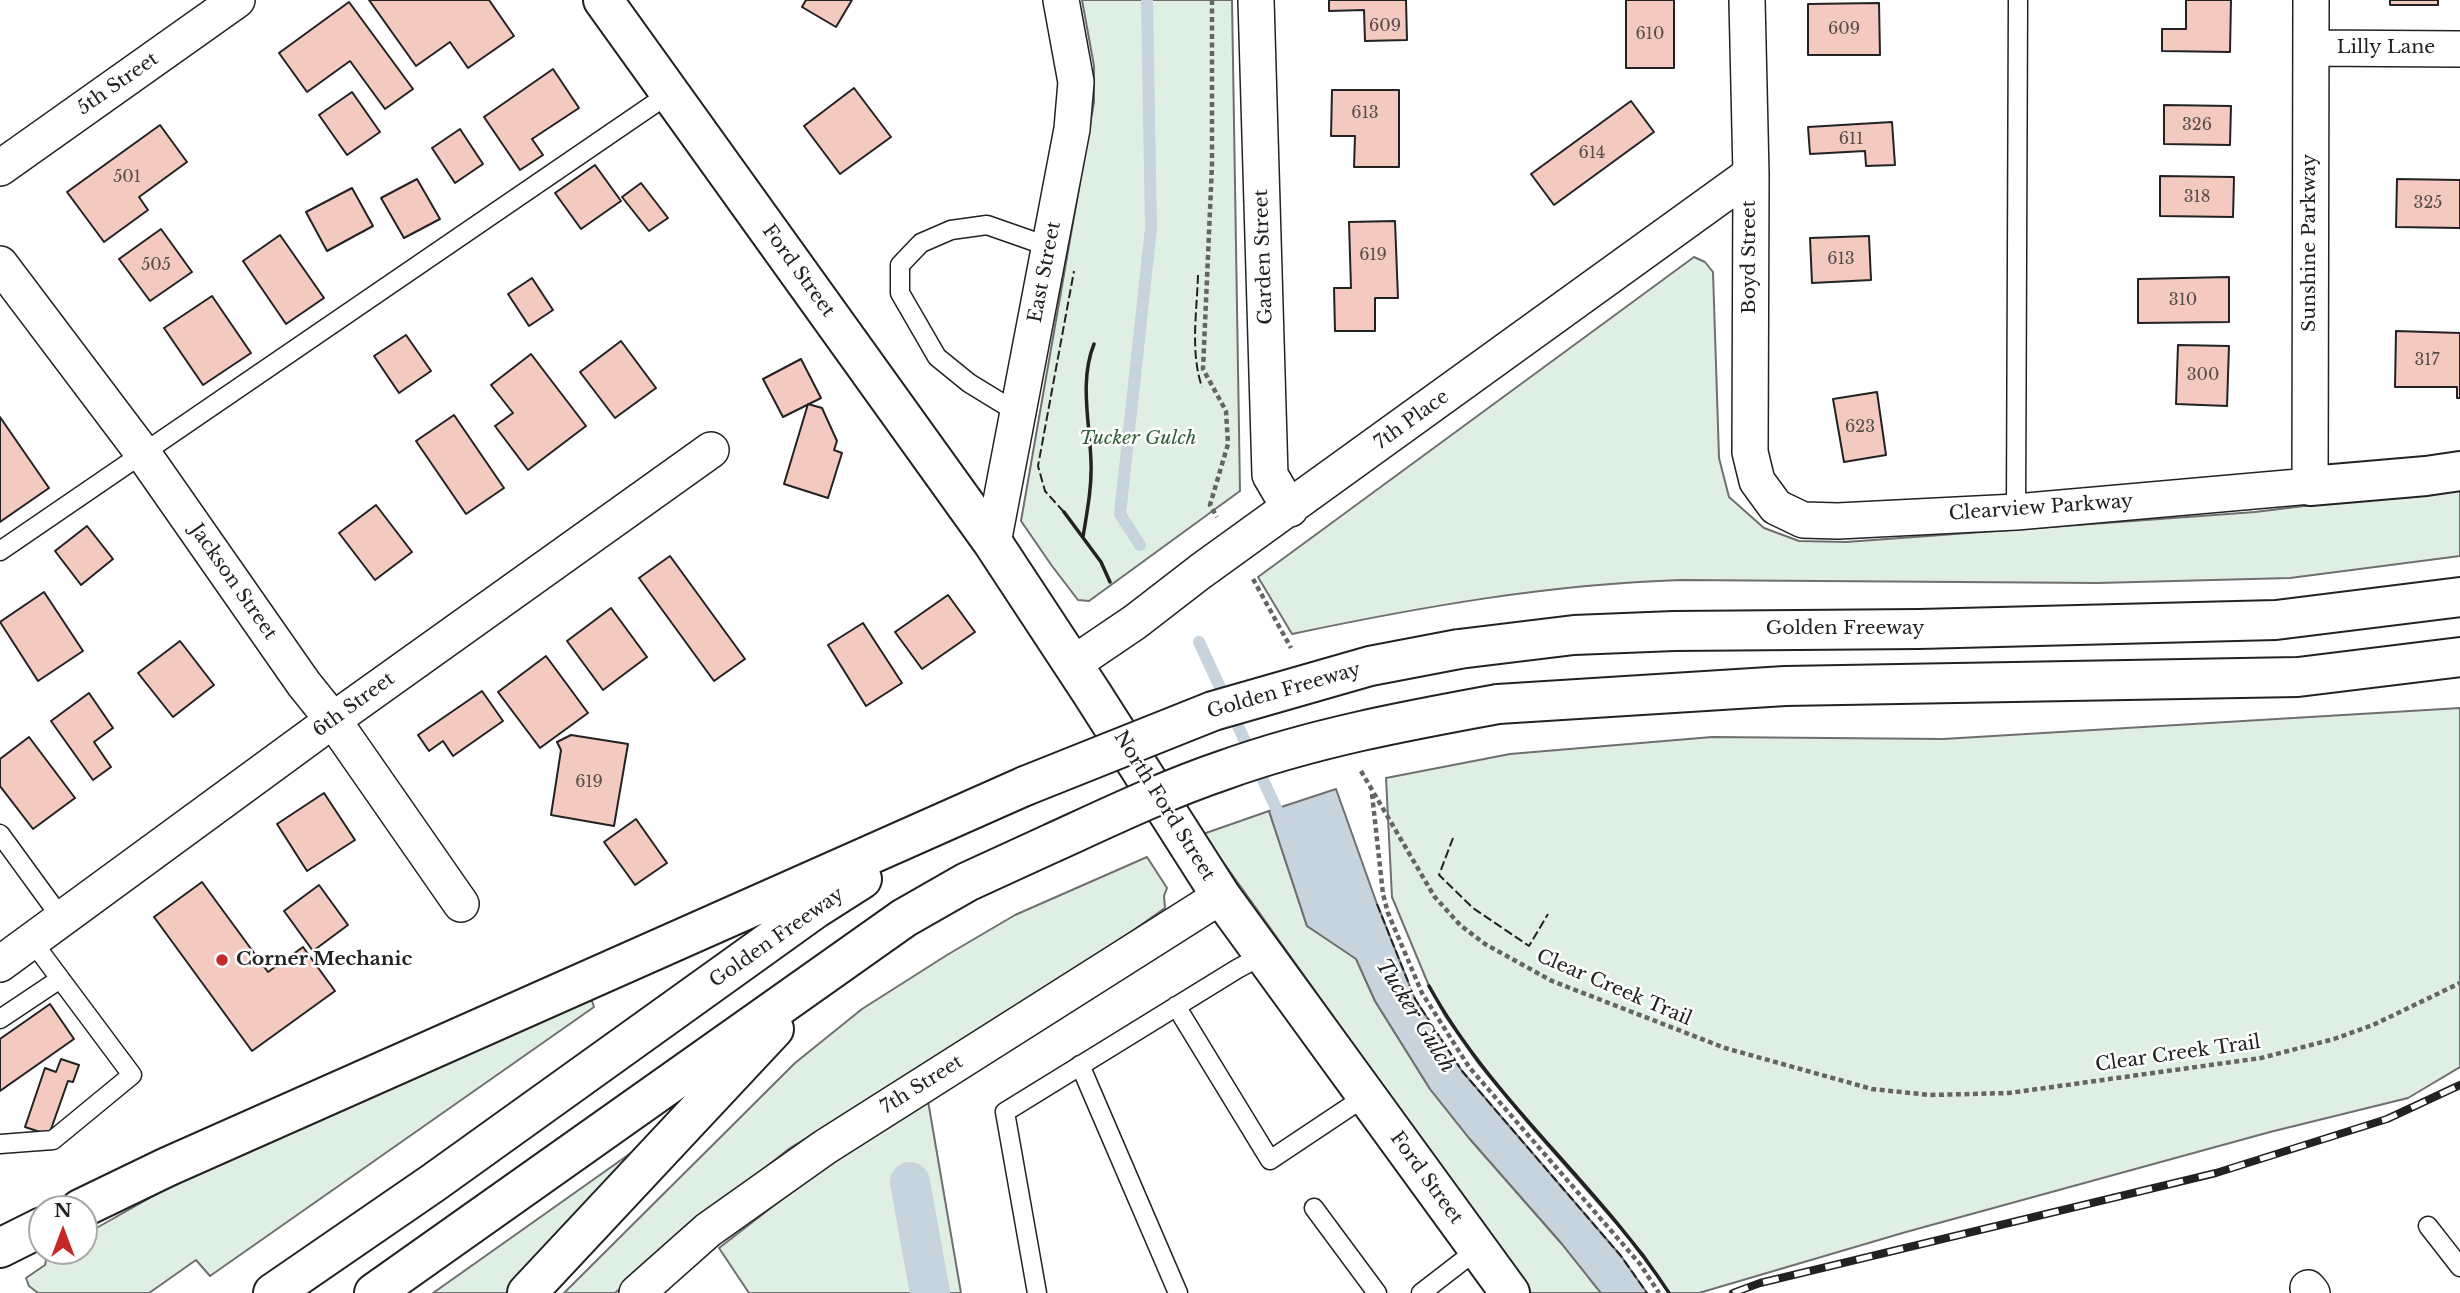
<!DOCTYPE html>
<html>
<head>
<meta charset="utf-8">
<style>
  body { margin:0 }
  #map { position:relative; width:2460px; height:1293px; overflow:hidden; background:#fff; font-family:"Libre Baskerville",serif }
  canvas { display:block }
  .north { position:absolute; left:28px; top:1195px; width:70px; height:70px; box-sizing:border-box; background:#fff; border:2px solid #a7a7a7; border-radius:50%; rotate:0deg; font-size:19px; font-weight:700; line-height:28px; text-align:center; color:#222 }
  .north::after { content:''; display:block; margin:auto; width:24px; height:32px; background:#c62828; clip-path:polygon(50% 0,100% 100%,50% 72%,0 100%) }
</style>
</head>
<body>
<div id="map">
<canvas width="2460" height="1293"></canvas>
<div class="north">N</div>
</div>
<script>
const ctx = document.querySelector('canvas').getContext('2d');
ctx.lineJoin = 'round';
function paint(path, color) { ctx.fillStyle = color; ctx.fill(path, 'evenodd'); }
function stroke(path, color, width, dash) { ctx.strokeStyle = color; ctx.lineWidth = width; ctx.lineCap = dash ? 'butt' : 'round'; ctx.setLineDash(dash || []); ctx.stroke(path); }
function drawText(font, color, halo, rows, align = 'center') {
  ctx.font = font + ' "Libre Baskerville",serif'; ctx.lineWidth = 5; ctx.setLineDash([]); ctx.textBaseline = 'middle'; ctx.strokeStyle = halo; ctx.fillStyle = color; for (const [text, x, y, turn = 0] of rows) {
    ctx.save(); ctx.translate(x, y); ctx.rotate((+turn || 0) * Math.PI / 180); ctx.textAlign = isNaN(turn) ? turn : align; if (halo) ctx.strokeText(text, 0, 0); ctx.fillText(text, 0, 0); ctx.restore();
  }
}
const green = new Path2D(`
  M1082,0H1232L1240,491L1089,601L1078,600L1052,566L1021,521L1094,102V66Z
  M1694,257L1705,262L1713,272L1719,458L1729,497L1764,528L1799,541L1846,542L2255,512L2460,487V556L2290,578L2098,583L1681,580C1550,584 1420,607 1292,634L1258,577Z
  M2460,708V1067L2408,1098L2270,1132L1906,1232L1699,1293H1669L1644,1255L1527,1122L1478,1063L1445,1016L1429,986L1392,897L1386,778L1510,754L1712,737L1943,739Z
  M1269,811L1307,926L1356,958L1375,1001L1430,1089L1469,1138L1562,1244L1601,1293H1531L1203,834Z
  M1147,857L1167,888L1164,896L1165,908L1051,988L790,1148L723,1201L615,1293H564L795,1063L862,1009L947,955L1015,915Z
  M591,998L594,1007L210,1276L196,1260L149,1293H38L29,1286L26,1278L45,1265L47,1256L56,1251H84V1235L194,1173Z
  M928,1101L961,1293H749L719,1248L816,1173Z
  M638,1148L641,1153L506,1293H433Z`);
const water = new Path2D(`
  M1336,789L1377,904L1415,999L1462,1071L1621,1256L1647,1293H1601L1562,1244L1469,1138L1430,1089L1375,1001L1356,959L1307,926L1269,811Z`);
const stream = new Path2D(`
  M1140,545L1120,514L1151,228L1147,0
  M1199,642L1283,823`);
const canal = new Path2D(`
  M910,1182L930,1293`);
const building = new Path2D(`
  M369,0H489L514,36L468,68L450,42L416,66Z
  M806,0H852L836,27L802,7Z
  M1329,0H1406L1407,40L1365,41L1364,10L1329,11Z
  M1626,0H1674V68H1626Z
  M2186,0H2231L2230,52L2162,51V29H2186Z
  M2390,0H2438V5H2390Z
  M349,2L413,89L385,109L350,61L307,92L279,53Z
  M1879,3L1880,55H1808V4Z
  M553,69L579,108L532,139L543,155L520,170L484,117Z
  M854,88L891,137L840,174L804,126Z
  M1332,90H1399V167H1354L1355,136H1331Z
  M352,92L380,132L347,155L319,115Z
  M1631,101L1654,132L1554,205L1531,174Z
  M2164,105L2231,106L2230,145L2164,144Z
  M1892,122L1895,165L1866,166L1865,151L1810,154L1808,127Z
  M160,125L187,162L139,197L148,210L104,242L67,192Z
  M460,129L483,164L455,183L432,148Z
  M595,165L621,201L581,229L555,193Z
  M2160,176L2234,177L2233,217L2160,216Z
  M417,179L440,219L404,238L381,198Z
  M2397,179L2460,180V228L2396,227Z
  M641,183L668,218L649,231L622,197Z
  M352,188L373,226L327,251L306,212Z
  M1395,221L1398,298H1375V331H1335L1334,288H1351L1349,222Z
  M161,229L192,272L150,301L119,259Z
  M280,235L324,298L286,324L243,261Z
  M1869,236L1871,280L1812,283L1810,238Z
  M2229,277V322L2138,323V279Z
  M532,278L553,310L529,326L508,294Z
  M212,296L251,353L203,385L164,328Z
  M2396,331L2460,333V398H2457V387H2395Z
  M406,335L431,371L399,393L374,356Z
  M621,341L656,388L615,418L580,372Z
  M2178,345L2229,346L2227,406L2176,404Z
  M531,354L586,426L528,470L495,426L513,413L491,385Z
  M801,359L821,398L783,417L763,379Z
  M1877,392L1886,455L1844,462L1833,399Z
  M808,404L822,408L837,441L834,450L842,453L828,498L784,484Z
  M454,415L504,488L466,514L416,441Z
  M0,417L49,488L0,522Z
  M376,505L412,552L375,580L339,533Z
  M87,526L113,559L81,585L55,551Z
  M670,556L745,659L714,681L639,578Z
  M44,592L83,651L38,681L0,622Z
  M948,595L975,632L922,669L895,632Z
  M611,608L647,657L603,690L567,641Z
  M863,623L902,683L866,706L828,645Z
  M180,641L214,685L173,717L138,673Z
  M546,656L588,713L540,748L498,692Z
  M482,691L503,721L453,756L443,741L429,751L418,735Z
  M89,693L113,728L94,742L111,767L93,780L51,721Z
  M571,735L628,744L614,826L551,815L561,750L557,742Z
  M29,737L75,798L33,829L0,786V759Z
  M324,793L355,840L307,871L277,824Z
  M636,819L667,863L635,885L604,842Z
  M202,882L268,972L303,947L335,991L252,1051L154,917Z
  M319,885L348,925L313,951L284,911Z
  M50,1004L74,1039L0,1091V1039Z
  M61,1059L79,1065L73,1082L68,1081L49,1135L25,1127L45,1068L56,1072Z`);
const path = new Path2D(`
  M1212,0V165L1203,369L1226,411L1228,444L1210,505L1217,517
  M1253,579L1291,648
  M1361,771L1434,896L1460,925L1485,944L1552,981L1725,1048L1872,1089L1930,1095L2009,1093L2261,1058L2334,1039L2373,1025L2460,983
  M1372,794L1383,894L1388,913L1422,993L1469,1067L1640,1264L1659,1293`);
const lane = new Path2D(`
  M1018,413L969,383L937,357L900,293V265L921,243L951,230L987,225L1050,247
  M2016,512L2018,0
  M0,551L670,93
  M0,834L62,919
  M1176,1006L1270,1160L1366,1096
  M0,1019L60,979
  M1080,1065L1178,1293
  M0,1144L53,1140L132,1075L32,941
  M1314,1208L1377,1293
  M2428,1226L2460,1267
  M1037,1293L1005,1112L1237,969L1263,955
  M1421,1293L1478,1249`);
const street = new Path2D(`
  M1256,0L1270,475L1290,509
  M1747,0L1751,174L1750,452L1757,481L1776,507L1803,520L1838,521L2016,512L2310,486L2311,0
  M2311,48L2460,49
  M0,168L237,0
  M0,264L142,452L304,684L333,720L461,904
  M993,543L1072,129L1076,82L1061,0
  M1073,664L1135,622L1201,571L1751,174
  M0,964L333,720L711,450
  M2308,1288L2312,1293
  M637,1293L708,1230L825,1147L1221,896`);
const secondary = new Path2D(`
  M603,0L993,543L1091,692L1221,896L1510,1293`);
const highway = new Path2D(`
  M2310,486L2426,476L2460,471
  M1459,649L1574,635L1674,631L1919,629L2276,620L2460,597
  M1498,704L1785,686L2298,677L2460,657
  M80,1209L167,1167L1025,786
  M0,1248L42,1227
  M273,1293L433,1183L815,909L862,879
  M374,1293L904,918L967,882L1052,843
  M527,1293L774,1029`);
const rail = new Path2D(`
  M1733,1293L1760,1283L2216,1173L2387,1119L2460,1085`);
const highwayBridge = new Path2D(`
  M1025,786L1213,711L1370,666L1459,649
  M1052,843C1109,817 1165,790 1224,770C1313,738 1405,721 1498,704`);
const fence = new Path2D(`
  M1198,275C1197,311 1190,352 1202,387
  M1064,512L1045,491L1038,466L1074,271
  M1453,838L1439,875L1473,908L1529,946L1548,914
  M1377,904L1415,999L1462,1071L1621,1256L1647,1293`);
const wall = new Path2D(`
  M1064,512L1101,562L1110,582
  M1083,537C1087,512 1092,487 1091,462C1090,424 1079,381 1094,344
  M1429,986C1492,1101 1598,1184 1669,1293`);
const markers = [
  [222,960,7,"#c62828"]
];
const numberNames = [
  ["609",1385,26],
  ["609",1844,29],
  ["610",1650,34],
  ["613",1365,113],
  ["326",2197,125],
  ["611",1851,139],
  ["614",1592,153],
  ["501",127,177],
  ["318",2197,197],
  ["325",2428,203],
  ["619",1373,255],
  ["613",1841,259],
  ["505",156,265],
  ["310",2183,300],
  ["317",2427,360],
  ["300",2203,375],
  ["623",1860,427],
  ["619",589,782]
];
const streetNames = [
  ["Lilly Lane",2386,48],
  ["5th Street",118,84,-35],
  ["Sunshine Parkway",2310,243,-90],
  ["Garden Street",1264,257,-92],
  ["Boyd Street",1750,257,-90],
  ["Ford Street",798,271,54],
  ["East Street",1045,272,-79],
  ["7th Place",1412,420,-36],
  ["Clearview Parkway",2041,508,-4],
  ["Jackson Street",233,582,55],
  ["Golden Freeway",1845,629],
  ["Golden Freeway",1284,691,-16],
  ["6th Street",354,705,-36],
  ["North Ford Street",1164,806,58],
  ["Golden Freeway",777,938,-35],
  ["Clear Creek Trail",1614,988,23],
  ["Clear Creek Trail",2178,1054,-8],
  ["7th Street",922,1085,-32],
  ["Ford Street",1426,1178,54]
];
const parkNames = [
  ["Tucker Gulch",1138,439]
];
const poiNames = [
  ["Corner Mechanic",236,960]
];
const waterNames = [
  ["Tucker Gulch",1415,1016,58]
];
paint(green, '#e0efe3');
stroke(green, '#6f6f6f', 2);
paint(water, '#c7d3dd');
stroke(water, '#6f6f6f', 2);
stroke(stream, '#c7d3dd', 12);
stroke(canal, '#c7d3dd', 40);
paint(building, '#f3c9c0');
stroke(building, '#222', 2);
stroke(lane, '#222', 21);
stroke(street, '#222', 38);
stroke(secondary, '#222', 42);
stroke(highway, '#222', 42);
stroke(path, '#646464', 4.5, [5, 3.5]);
stroke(lane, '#fff', 18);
stroke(street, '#fff', 35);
stroke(secondary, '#fff', 38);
stroke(highway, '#fff', 38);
stroke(rail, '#222', 8);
stroke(rail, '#fff', 5, [16]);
stroke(highwayBridge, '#222', 42, []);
stroke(highwayBridge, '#fff', 38);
stroke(fence, '#222', 2, [9, 3.5]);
stroke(wall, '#222', 3.5);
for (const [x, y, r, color] of markers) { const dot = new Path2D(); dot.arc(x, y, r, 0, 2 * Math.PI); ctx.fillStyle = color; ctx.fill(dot); stroke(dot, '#fff', 2.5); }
drawText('16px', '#564c4a', null, numberNames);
drawText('19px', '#222', '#fff', streetNames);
drawText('italic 19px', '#2f5e38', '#fff', parkNames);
drawText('bold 19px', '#222', '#fff', poiNames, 'left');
drawText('italic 21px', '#222', '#fff', waterNames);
</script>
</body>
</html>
